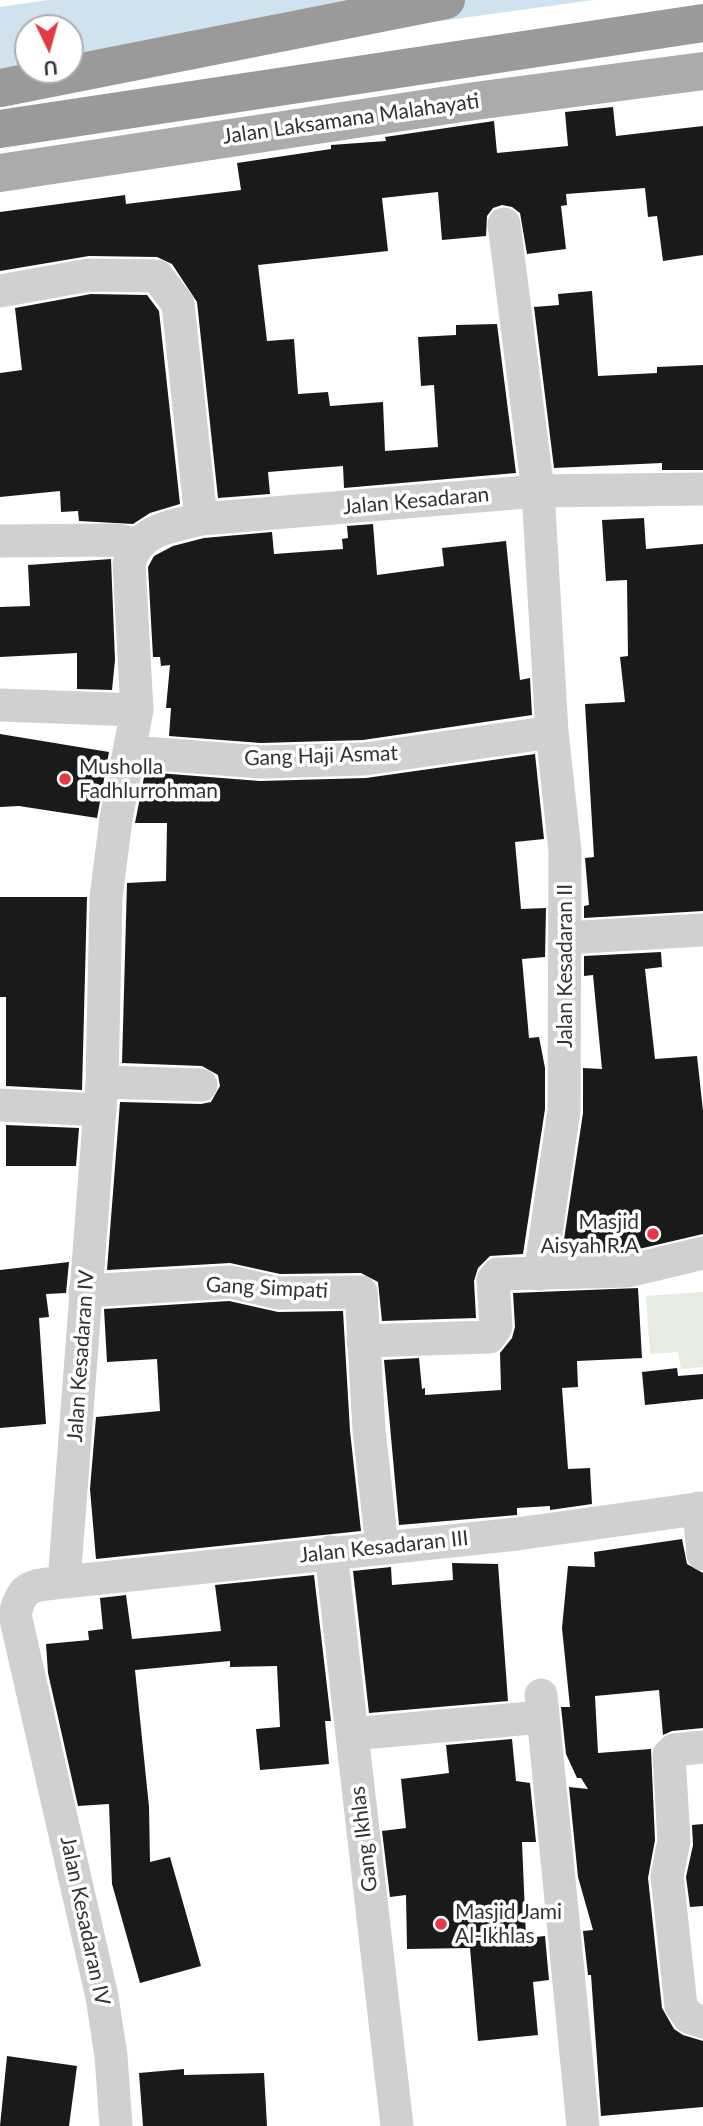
<!DOCTYPE html>
<html>
<head>
<meta charset="utf-8">
<style>
  body { margin:0 }
  #map { position:relative; width:703px; height:2126px; overflow:hidden; background:#fff; font-family:Lato,sans-serif }
  canvas { display:block }
  .north { position:absolute; left:14px; top:14px; width:70px; height:70px; box-sizing:border-box; background:#fff; border:2px solid #adadad; border-radius:50%; rotate:175deg; font-size:19px; font-weight:700; line-height:28px; text-align:center; color:#333 }
  .north::after { content:''; display:block; margin:auto; width:24px; height:32px; background:#e63946; clip-path:polygon(50% 0,100% 100%,50% 72%,0 100%) }
</style>
</head>
<body>
<div id="map">
<canvas width="703" height="2126"></canvas>
<div class="north">U</div>
</div>
<script>
const ctx = document.querySelector('canvas').getContext('2d');
ctx.lineJoin = 'round';
function paint(path, color) { ctx.fillStyle = color; ctx.fill(path, 'evenodd'); }
function stroke(path, color, width, dash) { ctx.strokeStyle = color; ctx.lineWidth = width; ctx.lineCap = dash ? 'butt' : 'round'; ctx.setLineDash(dash || []); ctx.stroke(path); }
function drawText(font, color, halo, rows, align = 'center') {
  ctx.font = font + ' Lato,sans-serif'; ctx.lineWidth = 7; ctx.setLineDash([]); ctx.textBaseline = 'middle'; ctx.strokeStyle = halo; ctx.fillStyle = color; for (const [text, x, y, turn = 0] of rows) {
    ctx.save(); ctx.translate(x, y); ctx.rotate((+turn || 0) * Math.PI / 180); ctx.textAlign = isNaN(turn) ? turn : align; if (halo) ctx.strokeText(text, 0, 0); ctx.fillText(text, 0, 0); ctx.restore();
  }
}
const green = new Path2D(`
  M703,1292V1367L681,1369L678,1352L650,1354L646,1296Z`);
const water = new Path2D(`
  M48,0H594L0,81V7ZM28,28H70V70H28Z`);
const building = new Path2D(`
  M613,107L616,136L703,126V255L663,261L657,216L648,217L645,188L566,194L567,205L561,206L566,249L527,254L520,213L512,207L502,205L493,208L487,216L486,236L442,240L438,192L382,198L388,251L258,265L267,341L294,339L298,394L328,392L330,406L383,402L385,451L438,447L434,385L421,386L418,337L456,335V325L497,324L516,473L344,488L343,466L268,472L270,494L218,498L197,302L172,264L157,257L89,256L0,271V212L125,195L126,204L241,190L237,163L331,149V145L386,141L385,137L494,121L497,153L568,146L565,112Z
  M592,291L598,376L657,373V367L703,365V470H662V463L554,468L534,307L559,305L558,294Z
  M91,294L147,295L159,311L180,504L150,513L133,524L79,521L78,511L61,512L60,491L0,497V373L22,370L15,308Z
  M644,518L646,549L703,544V911L584,918V906L589,905L585,858L594,857L585,704L625,702L620,657L628,656L627,580L606,581L602,520Z
  M373,524L377,575L444,566L442,548L506,541L520,680L530,678L532,715L363,740L261,743L169,736L171,708H166L170,665L161,666L160,657H153L148,567L154,556L173,546L204,538L272,532L274,554L343,549L342,539L348,538L347,526Z
  M111,559L115,660L112,690L77,689V653L0,657V607L30,606L28,565Z
  M0,734L109,752L97,818L19,806L0,807Z
  M535,754L544,839L515,842L521,909L546,908L545,957L522,959L529,1038L539,1037L545,1068V1109L523,1254L490,1256L478,1268L474,1281L476,1318L382,1321L378,1282L361,1273L280,1274L230,1263L107,1270L120,1102L201,1104L211,1102L220,1086L218,1075L202,1066L122,1063L127,883L166,881L167,823H135L145,772L260,781L366,778Z
  M0,897H87L82,1090L6,1086V997H0Z
  M661,952L662,967L645,969L655,1059L697,1056L703,1111V1234L626,1252L562,1253L583,1113V1068L602,1069L593,975L584,976V956Z
  M6,1125L79,1128L76,1166H6Z
  M69,1262L66,1293L46,1294L49,1317L39,1318L46,1424L0,1428V1270Z
  M638,1288L642,1358L577,1361L578,1387L562,1388L568,1469L590,1468L592,1504L550,1510V1506L517,1508V1515L399,1525L384,1360L419,1358L422,1389L425,1388V1395L501,1390L500,1353L512,1338L515,1327L513,1293Z
  M229,1301L278,1312L343,1311L350,1431L361,1531L96,1559L90,1489L96,1417L160,1411L157,1359L107,1362L104,1309Z
  M677,1368L678,1376L703,1374V1399L645,1405L642,1372Z
  M682,1539L687,1564L703,1573V1728L672,1731L663,1735L659,1690L595,1696L598,1753L651,1749L655,1840L648,1878L662,2008L674,2029L683,2035L703,2041V2107L601,2116L591,1975H588L583,1931L593,1930L578,1877L569,1787L588,1789L581,1778H577L566,1754L561,1707H570L562,1628L568,1566L595,1567L594,1552Z
  M452,1563L498,1564L508,1701L369,1713L353,1571L391,1567L392,1585L453,1580Z
  M314,1575L331,1721H325L329,1764L260,1770L256,1729L280,1727L277,1666L230,1667V1661L135,1670L149,1807L150,1862L170,1857L201,1966L140,1983L112,1884L109,1804L78,1806L48,1673L46,1644L89,1640L88,1631L103,1629L100,1598L126,1595L132,1639L221,1631L215,1585Z
  M512,1739L516,1781L530,1783L536,1842H522L526,1938L545,1936L549,1980L533,1982L538,2035L478,2041L470,1948L407,1949L406,1895L390,1897L382,1831L406,1828L401,1779L449,1773L446,1745Z
  M703,1824V1906L690,1907L686,1877L693,1845L692,1825Z
  M7,2056L77,2066L69,2126H0Z
  M184,2069V2075L264,2073L267,2126H143L139,2073Z`);
const minor = new Path2D(`
  M504,224L538,491L552,732L565,851L564,1110L540,1274
  M0,291L89,275L157,276L178,304L201,519
  M0,541L116,540L136,544
  M0,705L137,710
  M131,752L261,762L365,759L552,732
  M565,938L703,930
  M102,1082L201,1085
  M0,1105L100,1110
  M85,1291L231,1282L278,1293L361,1292L369,1429L382,1547
  M363,1341L489,1337L496,1327L493,1280L498,1274L628,1271L703,1253
  M699,1508L703,1554
  M331,1552L397,2126
  M64,1582L102,1082L106,898L116,819L137,710L129,564C138,529 170,527 201,519L538,491L703,489
  M541,1695L583,2126
  M352,1734L542,1717
  M703,1747L674,1750L669,1755L674,1841L667,1876L681,2006L689,2017L703,2022
  M116,2126L111,2056L102,1997L15,1615C22,1582 35,1586 64,1582L517,1534L703,1508`);
const primary = new Path2D(`
  M0,173L475,101L703,71`);
const motorway = new Path2D(`
  M0,88L446,0
  M0,129L703,23`);
const markers = [
  [65,779,7,"#e63946"],
  [653,1234,7,"#e63946"],
  [441,1924,7,"#e63946"]
];
const streetNames = [
  ["Jalan Laksamana Malahayati",351,119,-8],
  ["Jalan Kesadaran",416,501,-5],
  ["Gang Haji Asmat",321,756,-2],
  ["Jalan Kesadaran II",565,966,-90],
  ["Gang Simpati",267,1288,3],
  ["Jalan Kesadaran IV",81,1356,-86],
  ["Jalan Kesadaran III",384,1547,-6],
  ["Gang Ikhlas",364,1839,-97],
  ["Jalan Kesadaran IV",85,1921,78]
];
const poiNames = [
  ["Musholla",79,767],
  ["Fadhlurrohman",79,791],
  ["Masjid",639,1222,"right"],
  ["Aisyah R.A",639,1246,"right"],
  ["Masjid Jami",455,1912],
  ["Al-Ikhlas",455,1936]
];
paint(green, '#e6ecdf');
paint(water, '#cfe2ee');
paint(building, '#1a1a1a');
stroke(minor, '#d0d0d0', 33);
stroke(primary, '#ababab', 38);
stroke(motorway, '#9a9a9a', 38);
for (const [x, y, r, color] of markers) { const dot = new Path2D(); dot.arc(x, y, r, 0, 2 * Math.PI); ctx.fillStyle = color; ctx.fill(dot); stroke(dot, '#fff', 2.5); }
drawText('21px', '#333', '#fff', streetNames);
drawText('21px', '#333', '#fff', poiNames, 'left');
</script>
</body>
</html>
